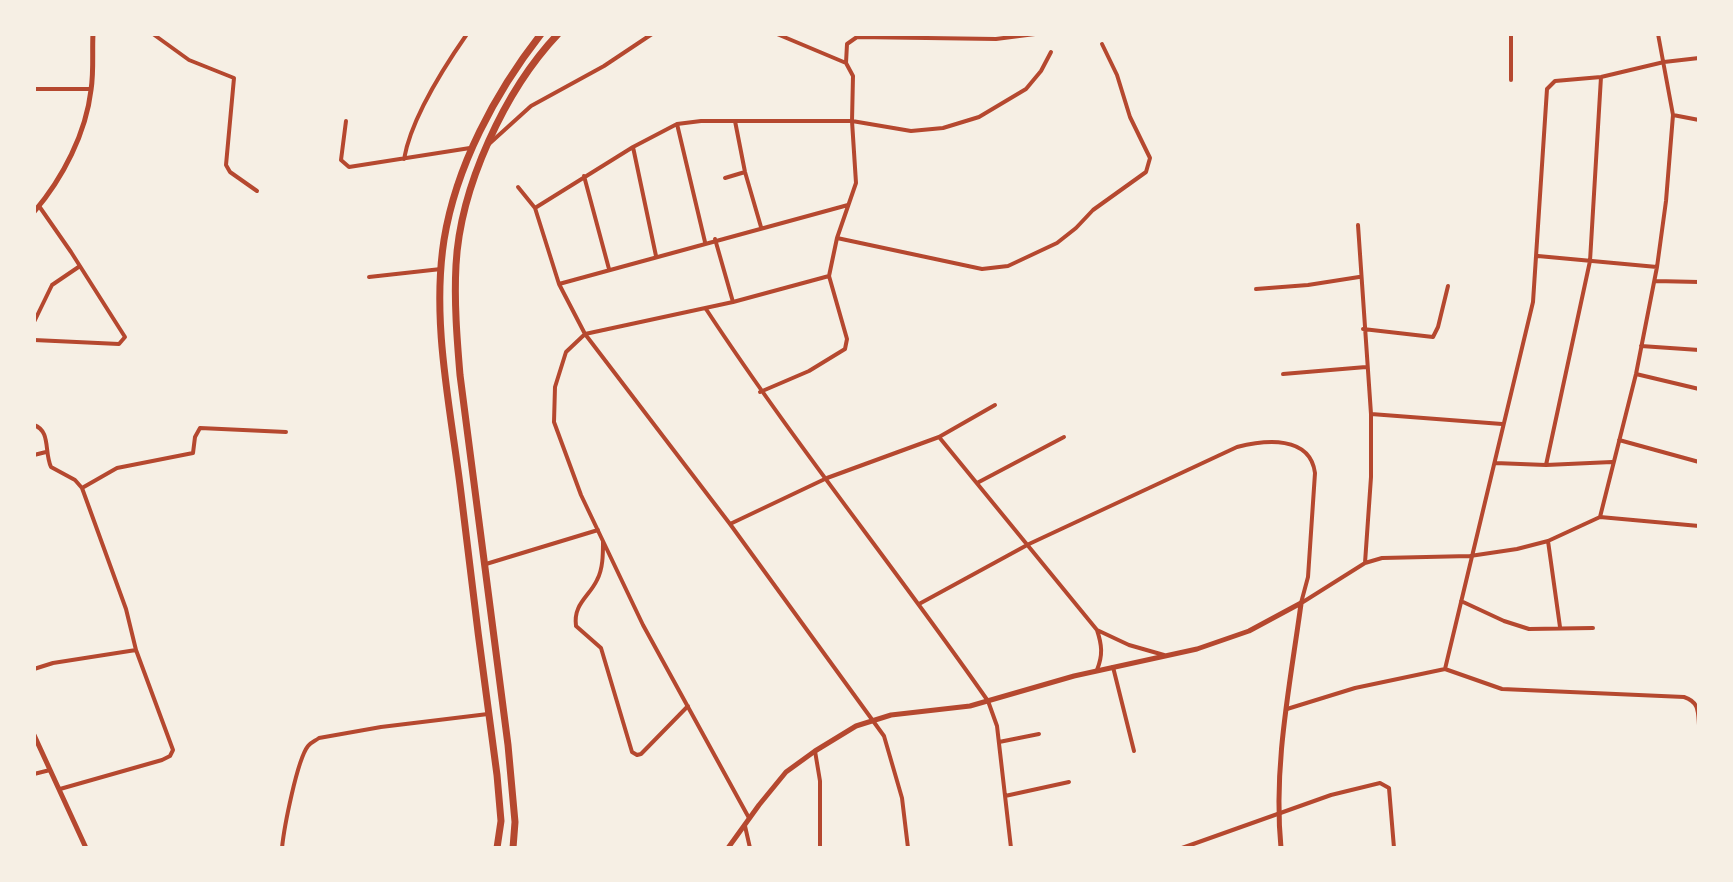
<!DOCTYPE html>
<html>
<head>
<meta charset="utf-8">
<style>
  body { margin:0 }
  #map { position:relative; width:1733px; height:882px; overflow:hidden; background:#f6efe4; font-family:"Roboto Condensed",sans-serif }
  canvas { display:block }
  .frame { position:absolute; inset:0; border:36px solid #f6efe4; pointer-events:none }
</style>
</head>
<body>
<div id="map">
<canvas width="1733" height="882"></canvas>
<div class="frame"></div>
</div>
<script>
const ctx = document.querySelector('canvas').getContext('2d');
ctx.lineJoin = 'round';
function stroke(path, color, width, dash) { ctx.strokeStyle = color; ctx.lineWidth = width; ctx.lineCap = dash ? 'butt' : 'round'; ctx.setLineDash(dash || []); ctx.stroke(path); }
const minor = new Path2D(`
  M153,34L189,60L234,78L226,165L230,172L257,191
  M846,63L847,44L857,37L996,39L1035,34
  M1511,80V34
  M34,89H91
  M1673,115L1699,120
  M346,121L341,160L349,167L470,148
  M735,121L745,172L761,227
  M677,124L705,242
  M489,144L531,106L604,66L652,34
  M633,147L656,256
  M404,159C411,119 444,67 467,34
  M584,176L609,269
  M725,178L745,172
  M518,187L535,208L559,284L585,334L730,524L884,736L902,798L908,848
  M535,208L633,147L677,124L701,121H852L911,131L943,128L979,117L1026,89L1041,71L1051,52
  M1358,225L1371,414V477L1365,563
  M837,238L982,269L1008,266L1057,243L1076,228L1093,210L1146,172L1150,158L1130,117L1117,75L1102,44
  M715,239L733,302
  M1538,256L1657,267
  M369,277L441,269
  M1655,281L1699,282
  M559,284L848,205
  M1256,289L1308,285L1359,277
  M706,309C794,443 896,569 988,701L997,726L1011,848
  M34,322L52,285L80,266
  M1363,329L1433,337L1438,327L1448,286
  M34,340L119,344L125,337L71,252L39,206
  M1641,346L1699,350
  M1283,374L1366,367
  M1636,374L1699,389
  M760,392L809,371L845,349L847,339L829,276L837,238L856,183L852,121L853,76L846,63L777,34
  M1371,414L1502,424
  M34,425C51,431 44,452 51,467L75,480L82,488L117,468L193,453L195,437L200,428L286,432
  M939,437L1097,630L1129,645L1164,655
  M1619,440L1699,462
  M34,455L46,452
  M1495,463L1546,465L1612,462
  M1546,465L1590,261L1601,77
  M977,483L1064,437
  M1600,517L1636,374L1657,267L1666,201L1673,115L1658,34
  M730,524L827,478L939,437L995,405
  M1548,541L1560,627
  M603,542C603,554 603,569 597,580C589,597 573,604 576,626L601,648L632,752L637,755L641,754L688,706
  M486,564L598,530
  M1461,601L1504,621L1529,629L1593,628
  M1303,602L1365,563L1382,558L1470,556L1517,549L1548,541L1600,517L1699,526
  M919,604L1029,544L1237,447C1265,440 1310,435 1315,473L1308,577L1301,603
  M1113,667L1134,751
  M34,669L53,663L136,650
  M1445,669L1533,302L1547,89L1555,81L1601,77L1664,62L1699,58
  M1097,670C1103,655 1102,645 1097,630
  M1287,709L1355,688L1445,669L1502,689L1684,697C1699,702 1698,711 1699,725
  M999,742L1039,734
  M815,751L820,781V848
  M34,774L50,770
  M60,789L162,760L170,756L173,750L136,650L126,609L82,488
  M1005,796L1069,782
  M749,818L643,625L581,495L554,422L555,387L566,352L585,334L733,302L829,276
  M745,826L750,848
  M282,848C284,828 297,760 308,746C311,742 315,741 319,738L381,727L488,714
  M1182,848L1331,795L1380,783L1389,788L1394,848`);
const tertiary = new Path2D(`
  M34,212C63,178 86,133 91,90C94,71 92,52 93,34
  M34,735L86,848
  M728,848L759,805L786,772L815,751L856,726L891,715L970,706L1074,676L1197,649L1249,631L1301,603
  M1281,848C1273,766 1290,685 1301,604`);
const trunk = new Path2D(`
  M497,848L501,821L497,775C484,681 472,587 461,493C451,410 431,323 444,240C456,166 495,93 541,34
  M513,848L515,822L508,745L460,375C457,339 454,302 456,265C460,187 505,90 558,34`);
stroke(minor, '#b5482f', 4);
stroke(tertiary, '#b5482f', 5);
stroke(trunk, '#b5482f', 7);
</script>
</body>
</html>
